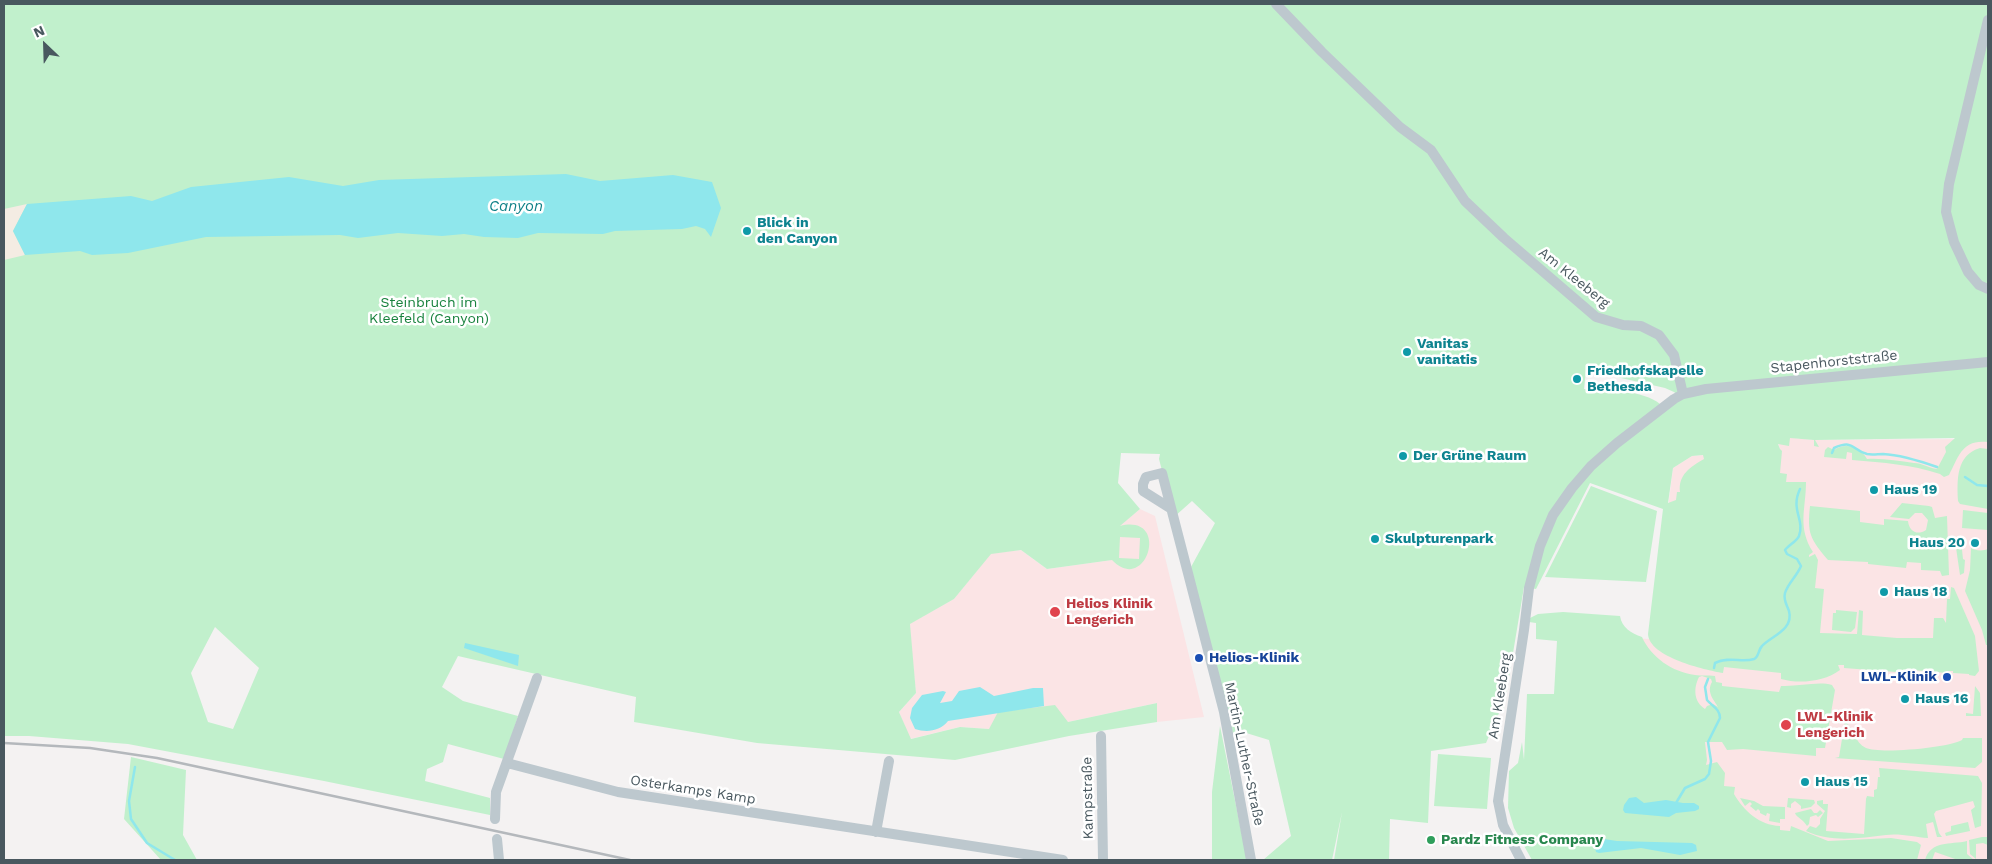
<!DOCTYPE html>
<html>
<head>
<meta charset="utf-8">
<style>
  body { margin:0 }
  #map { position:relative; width:1992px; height:864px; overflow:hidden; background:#f4f2f2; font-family:"Work Sans",sans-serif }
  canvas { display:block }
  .frame { position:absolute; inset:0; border:5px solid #49585f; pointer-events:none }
  .north { position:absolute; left:20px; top:20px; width:50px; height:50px; -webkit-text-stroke:4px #fff; paint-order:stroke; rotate:336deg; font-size:14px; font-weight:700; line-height:20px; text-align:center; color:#49585f }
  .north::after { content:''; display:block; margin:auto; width:18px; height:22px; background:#49585f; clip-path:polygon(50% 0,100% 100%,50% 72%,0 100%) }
</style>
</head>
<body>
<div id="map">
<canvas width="1992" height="864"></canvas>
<div class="frame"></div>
<div class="north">N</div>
</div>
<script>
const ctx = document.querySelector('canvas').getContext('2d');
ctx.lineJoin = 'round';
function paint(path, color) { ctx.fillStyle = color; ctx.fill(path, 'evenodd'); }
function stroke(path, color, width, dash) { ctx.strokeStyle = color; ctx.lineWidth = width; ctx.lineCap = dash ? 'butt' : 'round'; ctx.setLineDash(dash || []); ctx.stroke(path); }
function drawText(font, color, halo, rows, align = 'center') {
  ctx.font = font + ' "Work Sans",sans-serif'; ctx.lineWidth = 5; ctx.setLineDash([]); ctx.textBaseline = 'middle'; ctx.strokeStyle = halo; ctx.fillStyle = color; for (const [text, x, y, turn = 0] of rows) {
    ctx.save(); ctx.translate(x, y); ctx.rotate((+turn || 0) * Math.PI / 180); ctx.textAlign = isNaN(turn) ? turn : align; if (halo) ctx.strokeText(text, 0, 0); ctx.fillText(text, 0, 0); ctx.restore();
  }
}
const medical = new Path2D(`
  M1773,436L1815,440L1988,439V860H1558L1589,637L1652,639L1673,468L1692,456L1780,449L1778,443Z
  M1140,509L1155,516L1204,717L1157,722V703L1068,722L989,729L960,727L910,739L899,712L916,693L909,624L954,599L991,553L1021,550L1047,569L1111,560L1110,534Z`);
const green = new Path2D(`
  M4,4H1988V442C1962,439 1959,456 1949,475L1944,477L1940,474C1910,464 1884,463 1852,460V453L1847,452L1846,459L1824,457L1825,450L1828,447L1834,450C1846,442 1860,447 1867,459C1883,458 1898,461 1914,463C1922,463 1929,468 1937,469L1946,452L1945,447L1955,438L1815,440L1819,447L1814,446V440L1790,438L1789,446L1778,444L1780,449L1782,451L1780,473L1787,474L1786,482H1806C1806,509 1797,527 1813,552L1809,555V557L1815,554L1818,560L1815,588L1824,589L1820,633L1857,634L1859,610L1863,611L1862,635L1897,638H1933L1934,618H1943L1946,623L1947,599H1950L1951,587L1954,588L1975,636L1979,671L1975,676L1969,675V674L1953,673V671H1947V673L1912,670L1909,673L1844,668V665H1838L1840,670C1824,682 1799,684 1781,679V673L1724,667L1723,673C1705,670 1649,657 1648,634L1663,509L1590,483L1536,589L1524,587L1503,713H1499L1486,743L1431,751L1428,823L1390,819L1389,860H1334L1342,812L1332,860H1263L1291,836L1269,740L1243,732L1233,735C1221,678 1204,623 1191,567L1215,523L1192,501L1174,517L1159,459L1160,454L1121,453L1118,483L1140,509L1120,526C1171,513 1147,596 1112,560L1047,569L1021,550L991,554L954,599L910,624L916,693L899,712L911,739L960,727L989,729L998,712L1055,705L1068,722L1157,703V722L1069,736L955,760L757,743L634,722L636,697L458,656L442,687L463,701L518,716L504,759L448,744L443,762L427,769L425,781L490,798V815L324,781L128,744L29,736H4ZM1586,370L1665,388L1674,392L1681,398L1660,404C1644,390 1605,390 1584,389ZM1703,455L1704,459C1690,467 1678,475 1680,492H1677L1676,500L1668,503L1673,468L1692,456ZM1120,537L1140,538L1139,559L1119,558ZM215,627L259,668L233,729L208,722L191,673Z
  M1980,448L1988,449V509L1960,504L1958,501C1957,480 1956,455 1980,448Z
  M1591,486L1657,511L1646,582L1545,577Z
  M1902,503L1929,506L1932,507L1935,518L1947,516L1949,575L1942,576L1940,571L1921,570V563L1907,562L1906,568L1868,564V562L1828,560C1810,539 1807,533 1810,506L1860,511V522L1884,525V519L1908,521C1909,531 1917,536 1926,530L1928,520L1922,513H1915L1909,519L1890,517Z
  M1963,510L1988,513V530L1962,528Z
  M1961,540L1963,559L1965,560L1964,573L1960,575L1955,541Z
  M1971,548C1975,551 1984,551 1988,549V645H1986L1982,630L1965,591L1970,570Z
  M1836,610L1857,612L1855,628L1851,632L1832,630L1833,613H1836Z
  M1563,612L1620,616C1622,628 1631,633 1642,637C1651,657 1672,672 1695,675C1701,676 1708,675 1715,676L1716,682L1722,683V686L1779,692L1781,686C1797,687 1818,681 1832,685L1835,690L1825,748H1816V756L1743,749L1727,750L1722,742H1705L1707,760L1706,765L1717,762L1725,773L1724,786L1735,787L1734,794C1744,811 1759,825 1780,826V830L1790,831L1791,826L1828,841L1891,838L1917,842L1921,845L1917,860H1532L1514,828L1508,808L1509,771L1518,763L1522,742L1524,760L1527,694H1554L1557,641L1536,639V623L1529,622L1530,618L1538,614ZM1702,676L1711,679L1712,682C1706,692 1714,700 1718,707L1713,704L1707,706L1705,709C1694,702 1693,689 1699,677Z
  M1975,686L1980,693L1981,716H1966V713L1973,714Z
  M1845,721C1853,728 1855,743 1866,748C1879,754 1949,748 1962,740L1963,738H1982V762L1975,768L1835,758L1839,757Z
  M1220,726L1247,860H1212V792Z
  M1438,754L1491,758L1487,809L1434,806Z
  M131,757L186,770L183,835L197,860H161L124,819Z
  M1879,768L1978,776L1982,783L1981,826L1975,828L1971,810L1975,807L1973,801L1936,811L1934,814L1939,833L1942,837H1937L1933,822L1926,824L1928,838C1915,837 1899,833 1886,835C1859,838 1832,843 1806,831L1810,826L1816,828L1820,824V819L1825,811L1817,804V801L1823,800V804H1828L1826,831L1864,834L1866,799L1867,796L1874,797V790L1877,789L1878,777H1880Z
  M1740,798L1754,801L1763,806L1785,807V819H1780V823L1769,821L1770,814L1767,813L1766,816L1760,813V811L1758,809L1756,811L1750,806L1752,804L1750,802L1745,806Z
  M1788,798L1814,800L1815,803L1811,807L1801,809V806L1795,801L1791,804V808L1787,807Z
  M1811,809L1814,813H1817L1820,810L1823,813L1818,817L1816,815L1810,817L1809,824L1807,826C1804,820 1796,817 1795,813Z
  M1968,822L1970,831L1946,836L1945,833L1951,831V826Z
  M1982,837H1988V845L1983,843L1976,844V859L1970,854L1969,840Z
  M1967,841V854L1974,860H1958L1935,852L1932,860H1925C1931,840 1950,845 1967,841Z`);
const sand = new Path2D(`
  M27,204L13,231L25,255L4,260V209Z`);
const water = new Path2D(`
  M566,174L600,181L673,175L712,182L721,208L711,237L705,229L696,226L682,229L615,231L603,234L538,233L518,238L484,237L464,234L442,236L398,233L358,238L340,235L206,237L128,253L92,255L80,251L25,255L13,231L27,204L131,196L152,201L191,187L289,177L343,186L379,180Z
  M465,643L519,655L518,666L464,648Z
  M980,687L994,696L1033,688H1043L1044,706L948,721C940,731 927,733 915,729L910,718L912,708L922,695L943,691L946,692L940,703L952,701L959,691Z
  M1636,797L1644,803L1666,800L1683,803H1694L1699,806V809L1695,811L1676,813L1669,817L1625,813L1623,810L1624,805L1629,798Z
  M1604,839L1617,841L1692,843L1696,845L1697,851L1680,855L1641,848L1599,853L1596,852L1594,844Z`);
const stream = new Path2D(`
  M1832,453L1834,448C1854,439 1852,450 1867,454C1872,455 1878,454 1883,454C1901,455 1920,461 1937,467
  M1965,477L1977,485L1988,486
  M1714,668L1715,663C1730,656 1742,663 1754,659C1759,657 1758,650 1762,646C1771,636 1794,630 1789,611C1787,605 1783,600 1785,593C1788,583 1797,576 1801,566L1797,559L1787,554L1785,550C1789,545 1797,541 1799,536C1805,519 1790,510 1800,489
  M135,767L129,801L131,819L147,843L175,860
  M1676,803L1685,788L1705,779L1709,774L1711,761L1708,742L1720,718C1720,709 1712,706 1707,700L1705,687L1708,679`);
const street = new Path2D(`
  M1276,4L1322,52L1400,127L1431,150L1465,201L1504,238L1596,317L1623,325L1641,326L1659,335L1674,355L1683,394
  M1988,20L1949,184L1946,212L1954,242L1968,272L1979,285L1988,289
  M1170,508L1143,491V484L1146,477L1162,473L1224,712L1251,860
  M1101,736L1103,860
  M507,763L618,792L1063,860
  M495,819L496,792L537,678
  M876,832L889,761
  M497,839L499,860
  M1521,860L1503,825L1498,801L1524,630L1529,588L1540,546L1553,515L1572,488L1591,466L1617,443L1674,399L1683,394L1706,389L1988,362`);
const rail = new Path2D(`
  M4,743L90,748L157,758L630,860`);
const markers = [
  [747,231,5,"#0f9aa8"],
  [1407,352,5,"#0f9aa8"],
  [1577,379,5,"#0f9aa8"],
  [1403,456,5,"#0f9aa8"],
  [1874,490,5,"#0f9aa8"],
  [1375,539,5,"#0f9aa8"],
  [1975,543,5,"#0f9aa8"],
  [1884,592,5,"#0f9aa8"],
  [1055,612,6,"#e0444e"],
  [1199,658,5,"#1a4fb4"],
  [1947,677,5,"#1a4fb4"],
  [1905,699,5,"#0f9aa8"],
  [1786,725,6,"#e0444e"],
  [1805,782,5,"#0f9aa8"],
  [1431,840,5,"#2e9e5b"]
];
const cultureNames = [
  ["Blick in",757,223],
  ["den Canyon",757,239],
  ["Vanitas",1417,344],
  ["vanitatis",1417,360],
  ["Friedhofskapelle",1587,371],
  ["Bethesda",1587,387],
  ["Der Grüne Raum",1413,456],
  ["Haus 19",1884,490],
  ["Skulpturenpark",1385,539],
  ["Haus 20",1965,543,"right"],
  ["Haus 18",1894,592],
  ["Haus 16",1915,699],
  ["Haus 15",1815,782]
];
const streetNames = [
  ["Am Kleeberg",1574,278,39],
  ["Stapenhorststraße",1834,362,-6],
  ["Am Kleeberg",1500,696,-81],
  ["Martin-Luther-Straße",1244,754,78],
  ["Osterkamps Kamp",693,790,9],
  ["Kampstraße",1088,798,-91]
];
const parkNames = [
  ["Steinbruch im",429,303],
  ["Kleefeld (Canyon)",429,319]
];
const healthNames = [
  ["Helios Klinik",1066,604],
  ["Lengerich",1066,620],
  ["LWL-Klinik",1797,717],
  ["Lengerich",1797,733]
];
const transitNames = [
  ["Helios-Klinik",1209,658],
  ["LWL-Klinik",1937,677,"right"]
];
const leisureNames = [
  ["Pardz Fitness Company",1441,840]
];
const waterNames = [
  ["Canyon",516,207]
];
paint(medical, '#fbe4e5');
paint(green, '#c1f0cc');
paint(sand, '#f4ece3');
paint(water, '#8fe7ec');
stroke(stream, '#8fe7ec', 2.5);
stroke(street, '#bdc8ce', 10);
stroke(rail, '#b4b8bc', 2.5);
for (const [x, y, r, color] of markers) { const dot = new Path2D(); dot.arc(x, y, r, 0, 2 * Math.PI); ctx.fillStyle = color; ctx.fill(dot); stroke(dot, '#fff', 2); }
drawText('bold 14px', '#0d838f', '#fff', cultureNames, 'left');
drawText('14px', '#49585f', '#fff', streetNames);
drawText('14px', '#18823d', '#fff', parkNames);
drawText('bold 14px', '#be3a42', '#fff', healthNames, 'left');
drawText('bold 14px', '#164399', '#fff', transitNames, 'left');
drawText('bold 14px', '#27864d', '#fff', leisureNames, 'left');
drawText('italic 15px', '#0e8087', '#fff', waterNames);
</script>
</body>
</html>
